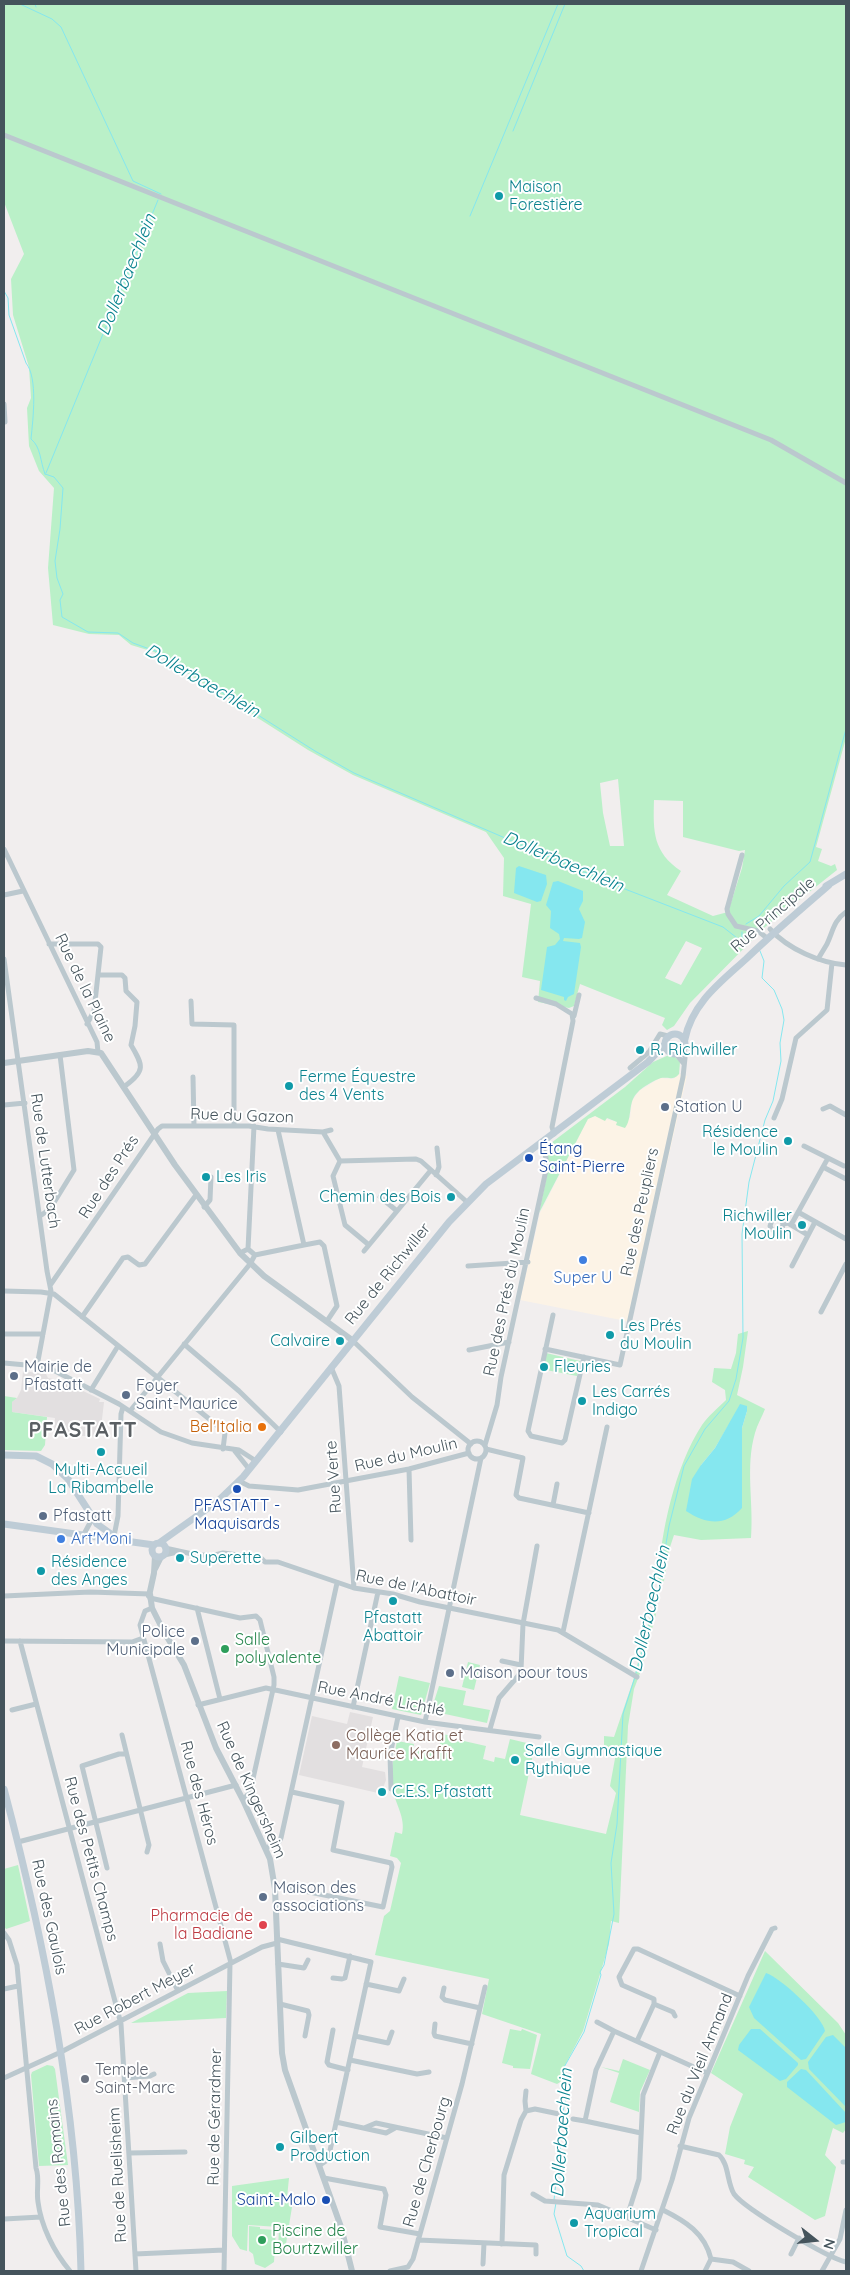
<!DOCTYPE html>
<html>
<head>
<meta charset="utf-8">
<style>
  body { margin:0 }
  #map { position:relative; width:850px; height:2275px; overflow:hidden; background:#f1eeee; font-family:Quicksand,sans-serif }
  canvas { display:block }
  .frame { position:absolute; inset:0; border:5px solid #45545c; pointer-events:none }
  .north { position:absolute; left:790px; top:2215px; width:50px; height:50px; -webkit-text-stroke:4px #fff; paint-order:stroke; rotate:106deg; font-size:14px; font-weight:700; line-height:20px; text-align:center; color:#45545c }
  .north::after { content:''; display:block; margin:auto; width:18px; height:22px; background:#45545c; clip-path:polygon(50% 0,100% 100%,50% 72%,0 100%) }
</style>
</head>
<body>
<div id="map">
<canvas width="850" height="2275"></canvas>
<div class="frame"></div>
<div class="north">N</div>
</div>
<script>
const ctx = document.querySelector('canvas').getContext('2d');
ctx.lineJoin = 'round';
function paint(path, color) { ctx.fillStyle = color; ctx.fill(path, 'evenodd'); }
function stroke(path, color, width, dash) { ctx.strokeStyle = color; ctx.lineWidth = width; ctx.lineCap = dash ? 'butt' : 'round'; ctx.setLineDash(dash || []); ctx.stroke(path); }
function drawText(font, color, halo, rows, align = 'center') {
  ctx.font = font + ' Quicksand,sans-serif'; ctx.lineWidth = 4; ctx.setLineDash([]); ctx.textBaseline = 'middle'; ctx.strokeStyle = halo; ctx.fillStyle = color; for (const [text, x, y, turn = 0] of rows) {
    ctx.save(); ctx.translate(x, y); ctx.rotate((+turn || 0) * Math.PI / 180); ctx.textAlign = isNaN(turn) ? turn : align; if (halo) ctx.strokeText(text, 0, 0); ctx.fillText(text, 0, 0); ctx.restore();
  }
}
const commercial = new Path2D(`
  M679,1074L687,1076L631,1322L520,1300L540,1213L588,1119L595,1116L617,1122L630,1118L632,1101L639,1091L660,1078L673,1079Z`);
const education = new Path2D(`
  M23,1371L46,1374L48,1378L62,1381L100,1399L99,1402H104L100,1437L54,1434L55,1418L12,1412V1402L17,1398L21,1390Z
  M350,1712L373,1717L362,1767L385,1772L386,1780L383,1788H379L378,1793L299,1775L312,1716L347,1724Z`);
const green = new Path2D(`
  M4,4H846V738L816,847L822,849L818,861L831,866L835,864L837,870L765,927L690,1003L674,1026L667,1030L662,1025L665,1018L580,984L574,1006L569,1008L538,1002L540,981L522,977L531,904L503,896L504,858L486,832L353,775L308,750L154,652L131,645L119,635L89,634L53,625L48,568L54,488L39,471L29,446L27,408L31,398L29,367L13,315L11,279L24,254L4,202ZM618,779L624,846H610L603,813L600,783ZM654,800L683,801V837L739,851L745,850L742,868L728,912L713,916L667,895L681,871C653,852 653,832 654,800ZM686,941L702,948L681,985L665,978Z
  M669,1055L675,1057L680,1062L679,1074C673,1081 669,1077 661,1078C655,1080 642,1087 638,1092C627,1102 633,1118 625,1128L616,1125L617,1122L607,1118L605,1121L595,1116L588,1119L539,1213L548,1170V1148L551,1143L625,1087L653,1062Z
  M748,1331L743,1367L737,1395L765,1409C762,1417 757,1425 755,1433C745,1467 754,1503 751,1538L701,1540L674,1535L669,1550L664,1581L658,1583C660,1534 675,1466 702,1425C708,1416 718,1408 726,1400L725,1390L712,1382L714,1368L731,1369L736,1353L738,1334ZM747,1411L742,1428V1508L701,1465L715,1448L728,1426Z
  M546,1353L580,1361L577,1376L546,1370L547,1366L543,1365Z
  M4,1396L17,1398L12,1402V1412L47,1417L45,1445L41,1451L4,1450Z
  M652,1609L656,1614L640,1673L634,1689L628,1726L619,1923L611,1921L609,1944L583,2031L563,2069L566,2073L565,2079L557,2084L531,2074L541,2034L482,2014L489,1979L375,1955L384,1916L390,1911L401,1863L397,1858L390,1856L395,1832L402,1834C406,1818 395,1803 392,1788C390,1771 394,1757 397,1741L414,1744L413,1748L438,1753L442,1734L453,1736L452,1741L455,1739L486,1746L483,1759L494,1762L495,1757L505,1759L510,1739L535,1745L520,1815L606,1834L616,1793L610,1786L616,1753L604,1746V1736L614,1737L633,1681Z
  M468,1662L480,1665L474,1690L462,1687Z
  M399,1676L430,1683L421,1715L392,1709Z
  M439,1686L466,1691L463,1705L490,1710L487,1723L431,1711Z
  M18,1865L30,1921L6,1929L4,1926V1869Z
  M765,1951L838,2023L846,2035V2129L843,2133L833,2128L825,2155L836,2167L825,2216L815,2220L748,2177L754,2167L744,2164L745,2160L725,2154L730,2127L743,2094L711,2073Z
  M227,1991L226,2018L131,2023L188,1993Z
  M510,2029L521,2031L522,2029L537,2035L530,2069L513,2068V2066L502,2063Z
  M623,2059L650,2070L640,2092L639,2112L610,2102L619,2073L601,2067L619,2071Z
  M47,2065L53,2066L55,2069L68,2165L39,2166L31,2075L32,2072Z
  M289,2178L287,2198L292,2207L285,2250H278L279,2227L248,2225L247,2251L240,2249L232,2236V2186Z
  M249,2226L260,2227V2229L276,2230L274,2262L265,2268L255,2264L253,2254L249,2251Z`);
const water = new Path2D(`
  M519,866L546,875L547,884L541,901L537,902L514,893L516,868Z
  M558,881L583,891V901L579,909L585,922L582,938L579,939L564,938L563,941L580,943L581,947L574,994L568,997L566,1001L564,1000V997L541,990L547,947L555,945L560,939L559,934L550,928L551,911L546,905L553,882Z
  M740,1404L747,1406V1411L742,1428V1508C725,1527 706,1524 686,1511L692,1479L701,1465L715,1448Z
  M766,1973C781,1978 823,2017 825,2031L806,2059L801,2060L754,2018L749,2007Z
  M751,2029H760L798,2063V2065L786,2079L780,2081L738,2050L739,2045Z
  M833,2035L846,2048V2107L809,2069L808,2062L826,2037Z
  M801,2069L806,2070L846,2113V2122L836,2125L787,2087V2082Z`);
const stream = new Path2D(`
  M20,4L52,19L61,27L133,181L161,194
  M35,4L36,7
  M513,131L565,4
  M470,216L558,4
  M4,291L8,298L9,315L26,363C38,378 33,419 31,439C41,447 40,461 45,474
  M46,473L158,200
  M45,474L54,477L63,488L60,529L55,561L57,578L63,594L60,600L62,617L88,632L118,633L133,643L158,652L315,751L354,773L612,884L723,927L746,945
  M746,924L759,916L784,886L810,862L846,729
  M742,939V932
  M636,1673L657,1597L669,1526L684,1466L705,1429L729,1401L736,1379L743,1338L742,1234L749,1182L765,1120L773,1101L781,1061L780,1043L784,1020L782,1009L774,990L762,978L764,961L760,951
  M554,2200L558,2165L562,2158C562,2152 559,2146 559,2141C559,2133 564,2103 567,2096L562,2090L566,2073L563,2069L584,2032L601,1975L600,1972L604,1965L614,1914L611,1863L617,1824L623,1714L635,1677
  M556,2203L554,2214L567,2256L581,2266L584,2271`);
const minor = new Path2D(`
  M4,135L771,440L846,483
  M4,404L5,422
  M4,849L97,1042L98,1052
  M742,855L727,909L728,914L736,926L758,931L767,938
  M4,895L23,891
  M770,929C788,949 820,963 846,965
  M49,944H98L101,947L94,1011L87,1024
  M4,959L47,1271L51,1291L37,1366
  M818,959C821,954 824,949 827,944C833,931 834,920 846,912
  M99,975H122L125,978L126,991L137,1002L135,1026L131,1045C143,1065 146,1071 125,1086
  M536,998L556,1004L572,1014L573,1021L552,1127L554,1134
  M191,1001L192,1024L234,1025V1126
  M574,1016L579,995
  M676,1054L684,1064
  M630,1068L649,1052L660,1034L668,1036
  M193,1077L194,1126
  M4,1105L25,1103
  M823,1109L830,1106L846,1115
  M774,1118L782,1099L796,1038L827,1010L832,963
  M278,1130L304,1245L320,1242L324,1246L337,1306L327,1321
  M323,1132L340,1161
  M804,1146L844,1166
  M340,1161L333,1176L345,1225L369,1245L431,1170
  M340,1161L416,1159L421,1161L467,1202
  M823,1167L846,1179
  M436,1175L439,1167L437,1148
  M380,1197L397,1211
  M204,1207L210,1200L211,1177
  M798,1212L846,1239
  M40,1216L50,1209L74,1170L60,1055
  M783,1224L781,1219L776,1218L772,1220L770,1226L772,1230L778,1232L782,1230L783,1224L788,1223L808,1235
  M791,1225L828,1158
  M248,1249L254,1126
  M364,1251L369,1245
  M255,1255L304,1245
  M468,1266L528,1262
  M792,1266L815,1222
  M51,1284L158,1129L162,1126H249L268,1129L323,1132L331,1130
  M4,1291L41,1292L54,1294L213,1422L225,1433L223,1449
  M821,1312L846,1264
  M553,1315L528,1431L531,1436L562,1443L565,1440L584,1357
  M82,1317L123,1258L128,1257L139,1265L145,1264L196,1195
  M4,1334H43
  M352,1340L412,1397L471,1444
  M184,1344L239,1391L281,1432
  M545,1349L620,1365L683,1077L685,1058L684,1050
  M469,1350L509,1342
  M4,1363L37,1366L55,1371L119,1404L161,1432L192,1443L239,1450L256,1461
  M331,1367L339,1386L354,1588
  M91,1390L118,1346
  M130,1411L250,1264L255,1255L248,1249L240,1253
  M468 1450a9 9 0 1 1 18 0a9 9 0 1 1-18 0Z
  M485,1445L497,1405L501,1377L546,1170V1158L542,1143
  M486,1449L523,1458L516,1495L519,1498L589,1513
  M234,1450L249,1469
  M409,1469L411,1540
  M239,1481L249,1486L298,1490L409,1469L469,1453
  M553,1505L557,1484
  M83,1536L92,1519
  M114,1536L118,1516L121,1414L123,1407
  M165,1548L197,1555H215L223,1553L261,1558L265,1562H278L354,1588L393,1594L420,1602L558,1630L637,1677
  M164,1555L178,1552
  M4,1596L90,1592L150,1594
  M150,1598L240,1618L256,1616L260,1620L274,1677V1685L250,1792L243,1800
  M152,1608L145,1611L140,1625L231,1963
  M197,1608L220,1699
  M563,1632L607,1427
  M4,1641L132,1642L143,1638
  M20,1641L121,2024L136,2271
  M502,1661L521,1665
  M198,1705L266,1688L425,1722L539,1737
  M353,1707L378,1592
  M12,1710L36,1704
  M425,1722L481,1458
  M490,1729L499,1698L518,1676L521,1670L523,1624L537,1546
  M122,1735L149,1845L147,1852
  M391,1789L390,1755L398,1717
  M18,1842L236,1785
  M266,1848L279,1842L281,1838L337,1583
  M107,1868L82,1766L119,1754H126
  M275,1885L383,1907L392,1867L391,1863L333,1850L342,1803L292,1792
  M4,1933L9,1940L17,1965L36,2168C40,2179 36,2190 38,2202C41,2226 54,2252 70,2271
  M277,1939L371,1962L329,2155L326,2161L320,2165
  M160,1944L163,1961L178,1991
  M278,1964L304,1968L308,1960
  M333,1978L342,1979L345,1978L350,1956
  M366,1984L399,1991L404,1979
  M444,1988L442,1997L445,2000L480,2008
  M4,1989L18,1986
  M280,2004L308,2011L309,2015L305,2036
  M675,2016L673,2012L654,2004V1999L622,1985L619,1977L634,1949H638L740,1996
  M597,2022L614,2031
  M435,2024L434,2033L435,2036L472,2044
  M333,2030L327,2062L329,2065L348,2070
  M355,2036L388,2043L392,2032
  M637,2041L654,2004
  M350,2060L417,2074L429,2072
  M4,2078L61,2052L262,1947L277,1943
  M125,2078L150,2076L154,2074
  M526,2091L525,2101L526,2111
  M573,2119L585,2121
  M336,2122L386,2133L395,2128
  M364,2128L376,2123L447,2138
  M641,2133L585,2121L596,2070L614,2031L707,2073
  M680,2146L719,2155C729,2164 727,2183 734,2194C745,2209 828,2258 846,2262
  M130,2153L185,2152
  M843,2162H846
  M324,2178L384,2189L386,2195L380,2227L420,2234
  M533,2194L545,2201L598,2205L656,2230
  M663,2210C685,2221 705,2233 711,2259L705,2271
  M627,2217L639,2179L643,2095L660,2052
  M4,2219L41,2217
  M418,2240L536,2245V2254
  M502,2244L504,2175L521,2120L526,2111L535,2109L559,2114
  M135,2254L224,2250
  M791,2254L799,2238
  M711,2259L733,2262L749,2271
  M483,2264L484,2243
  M224,2271L230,1963
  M390,2271L408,2267L413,2259L462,2084L485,1987
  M641,2271L672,2180L689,2118L748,1976L772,1929L775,1928
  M822,2271L840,2239L846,2210`);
const tertiary = new Path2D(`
  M4,1063L88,1051L101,1053L175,1165L240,1253L264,1276L352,1340
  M155,1569L161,1557
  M150,1594L152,1608L164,1632L184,1665L216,1748L243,1800L270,1859L275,1889L282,2053L285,2070L341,2227L352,2271
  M149,1596L154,1573L155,1556`);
const secondary = new Path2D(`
  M826,886L846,874
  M665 1044a10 10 0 1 1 20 0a10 10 0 1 1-20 0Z
  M685,1039C692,1003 721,982 746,959C773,933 801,909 829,885
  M4,1455L36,1456L52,1464L68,1479L97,1524L121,1541
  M4,1524L154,1545
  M159,1543L218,1501L243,1477L449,1222L486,1184L648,1062L665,1044
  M152 1550a7 7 0 1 1 14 0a7 7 0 1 1-14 0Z
  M4,1789C46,1947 77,2108 81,2271`);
const markers = [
  [499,196,5,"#0f9aa8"],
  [640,1050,5,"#0f9aa8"],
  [289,1086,5,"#0f9aa8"],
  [665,1107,5,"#5c6f8a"],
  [788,1141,5,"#0f9aa8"],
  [529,1158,5,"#1a4fb4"],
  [206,1177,5,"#0f9aa8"],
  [451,1197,5,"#0f9aa8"],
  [802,1225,5,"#0f9aa8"],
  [583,1260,5,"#3f7fe0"],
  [610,1335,5,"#0f9aa8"],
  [340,1341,5,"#0f9aa8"],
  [544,1367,5,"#0f9aa8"],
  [14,1376,5,"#5c6f8a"],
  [126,1395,5,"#5c6f8a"],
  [582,1401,5,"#0f9aa8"],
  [262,1427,5,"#e8710a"],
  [101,1452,5,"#0f9aa8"],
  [237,1489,5,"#1a4fb4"],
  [43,1516,5,"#5c6f8a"],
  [61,1539,5,"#3f7fe0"],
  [180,1558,5,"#0f9aa8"],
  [41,1571,5,"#0f9aa8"],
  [393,1601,5,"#0f9aa8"],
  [195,1641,5,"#5c6f8a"],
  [225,1649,5,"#2e9e5b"],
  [450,1673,5,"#5c6f8a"],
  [336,1745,5,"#8d6e63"],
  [515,1760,5,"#0f9aa8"],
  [382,1792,5,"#0f9aa8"],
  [263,1897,5,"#5c6f8a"],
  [263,1925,5,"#e0444e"],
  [85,2079,5,"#6b7280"],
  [280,2147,5,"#0f9aa8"],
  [326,2200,5,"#1a4fb4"],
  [574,2223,5,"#0f9aa8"],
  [262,2240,5,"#2e9e5b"]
];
const cultureNames = [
  ["Maison",509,187],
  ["Forestière",509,205],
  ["R. Richwiller",650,1050],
  ["Ferme Équestre",299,1077],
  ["des 4 Vents",299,1095],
  ["Résidence",778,1132,"right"],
  ["le Moulin",778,1150,"right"],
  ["Les Iris",216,1177],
  ["Chemin des Bois",441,1197,"right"],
  ["Richwiller",792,1216,"right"],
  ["Moulin",792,1234,"right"],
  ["Les Prés",620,1326],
  ["du Moulin",620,1344],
  ["Calvaire",330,1341,"right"],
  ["Fleuries",554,1367],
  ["Les Carrés",592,1392],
  ["Indigo",592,1410],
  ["Multi-Accueil",101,1470,"center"],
  ["La Ribambelle",101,1488,"center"],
  ["Superette",190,1558],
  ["Résidence",51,1562],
  ["des Anges",51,1580],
  ["Pfastatt",393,1618,"center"],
  ["Abattoir",393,1636,"center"],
  ["Salle Gymnastique",525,1751],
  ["Rythique",525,1769],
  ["C.E.S. Pfastatt",392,1792],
  ["Gilbert",290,2138],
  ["Production",290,2156],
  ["Aquarium",584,2214],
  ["Tropical",584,2232]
];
const streetNames = [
  ["Rue Principale",773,915,-41],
  ["Rue de la Plaine",85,988,64],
  ["Rue du Gazon",242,1116,2],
  ["Rue de Lutterbach",45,1161,82],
  ["Rue des Prés",109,1177,-57],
  ["Rue des Peupliers",640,1212,-78],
  ["Rue de Richwiller",388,1274,-51],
  ["Rue des Prés du Moulin",507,1292,-78],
  ["Rue du Moulin",406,1455,-13],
  ["Rue Verte",334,1477,-94],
  ["Rue de l'Abattoir",416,1588,12],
  ["Rue André Lichtlé",381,1699,11],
  ["Rue de Kingersheim",251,1790,66],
  ["Rue des Héros",199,1793,75],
  ["Rue des Petits Champs",91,1859,75],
  ["Rue des Gaulois",49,1917,78],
  ["Rue Robert Meyer",135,1999,-28],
  ["Rue du Vieil Armand",700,2064,-68],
  ["Rue de Gérardmer",215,2117,-89],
  ["Rue de Cherbourg",427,2162,-74],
  ["Rue des Romains",59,2163,-96],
  ["Rue de Ruelisheim",118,2175,-93]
];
const serviceNames = [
  ["Station U",675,1107],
  ["Mairie de",24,1367],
  ["Pfastatt",24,1385],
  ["Foyer",136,1386],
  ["Saint-Maurice",136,1404],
  ["Pfastatt",53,1516],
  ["Police",185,1632,"right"],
  ["Municipale",185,1650,"right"],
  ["Maison pour tous",460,1673],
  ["Maison des",273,1888],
  ["associations",273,1906]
];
const transitNames = [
  ["Étang",539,1149],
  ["Saint-Pierre",539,1167],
  ["PFASTATT -",237,1506,"center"],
  ["Maquisards",237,1524,"center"],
  ["Saint-Malo",316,2200,"right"]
];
const shopNames = [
  ["Super U",583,1278],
  ["Art'Moni",71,1539,"left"]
];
const foodNames = [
  ["Bel'Italia",252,1427]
];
const leisureNames = [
  ["Salle",235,1640],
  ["polyvalente",235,1658],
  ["Piscine de",272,2231],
  ["Bourtzwiller",272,2249]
];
const educationNames = [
  ["Collège Katia et",346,1736],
  ["Maurice Krafft",346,1754]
];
const healthNames = [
  ["Pharmacie de",253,1916],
  ["la Badiane",253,1934]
];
const worshipNames = [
  ["Temple",95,2070],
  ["Saint-Marc",95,2088]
];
const waterNames = [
  ["Dollerbaechlein",127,275,-68],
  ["Dollerbaechlein",202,681,30],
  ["Dollerbaechlein",563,862,23],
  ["Dollerbaechlein",650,1609,-77],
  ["Dollerbaechlein",562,2133,-86]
];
const districtNames = [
  ["PFASTATT",83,1431]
];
paint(commercial, '#fcf3e6');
paint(education, '#e2dfe0');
paint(green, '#baf0c8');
paint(water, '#85e7ef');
stroke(stream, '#85e7ef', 1);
stroke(minor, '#bbc8ce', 5);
stroke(tertiary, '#bbc8ce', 6);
stroke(secondary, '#beccd6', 7);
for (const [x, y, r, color] of markers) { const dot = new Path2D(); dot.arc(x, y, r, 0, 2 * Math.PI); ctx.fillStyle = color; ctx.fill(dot); stroke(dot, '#fff', 2); }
drawText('16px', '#0d838f', '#fff', cultureNames, 'left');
drawText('16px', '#45545c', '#fff', streetNames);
drawText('16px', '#4e5e75', '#fff', serviceNames, 'left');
drawText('16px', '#164399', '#fff', transitNames, 'left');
drawText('16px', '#366cbe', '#fff', shopNames);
drawText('16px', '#c56008', '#fff', foodNames, 'right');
drawText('16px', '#27864d', '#fff', leisureNames, 'left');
drawText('16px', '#785e54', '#fff', educationNames, 'left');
drawText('16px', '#be3a42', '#fff', healthNames, 'right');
drawText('16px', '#5b616d', '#fff', worshipNames, 'left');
drawText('italic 18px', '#09838f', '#fff', waterNames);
ctx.letterSpacing = '1px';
drawText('bold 21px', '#5a5f63', '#fff', districtNames);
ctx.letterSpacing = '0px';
</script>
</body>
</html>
